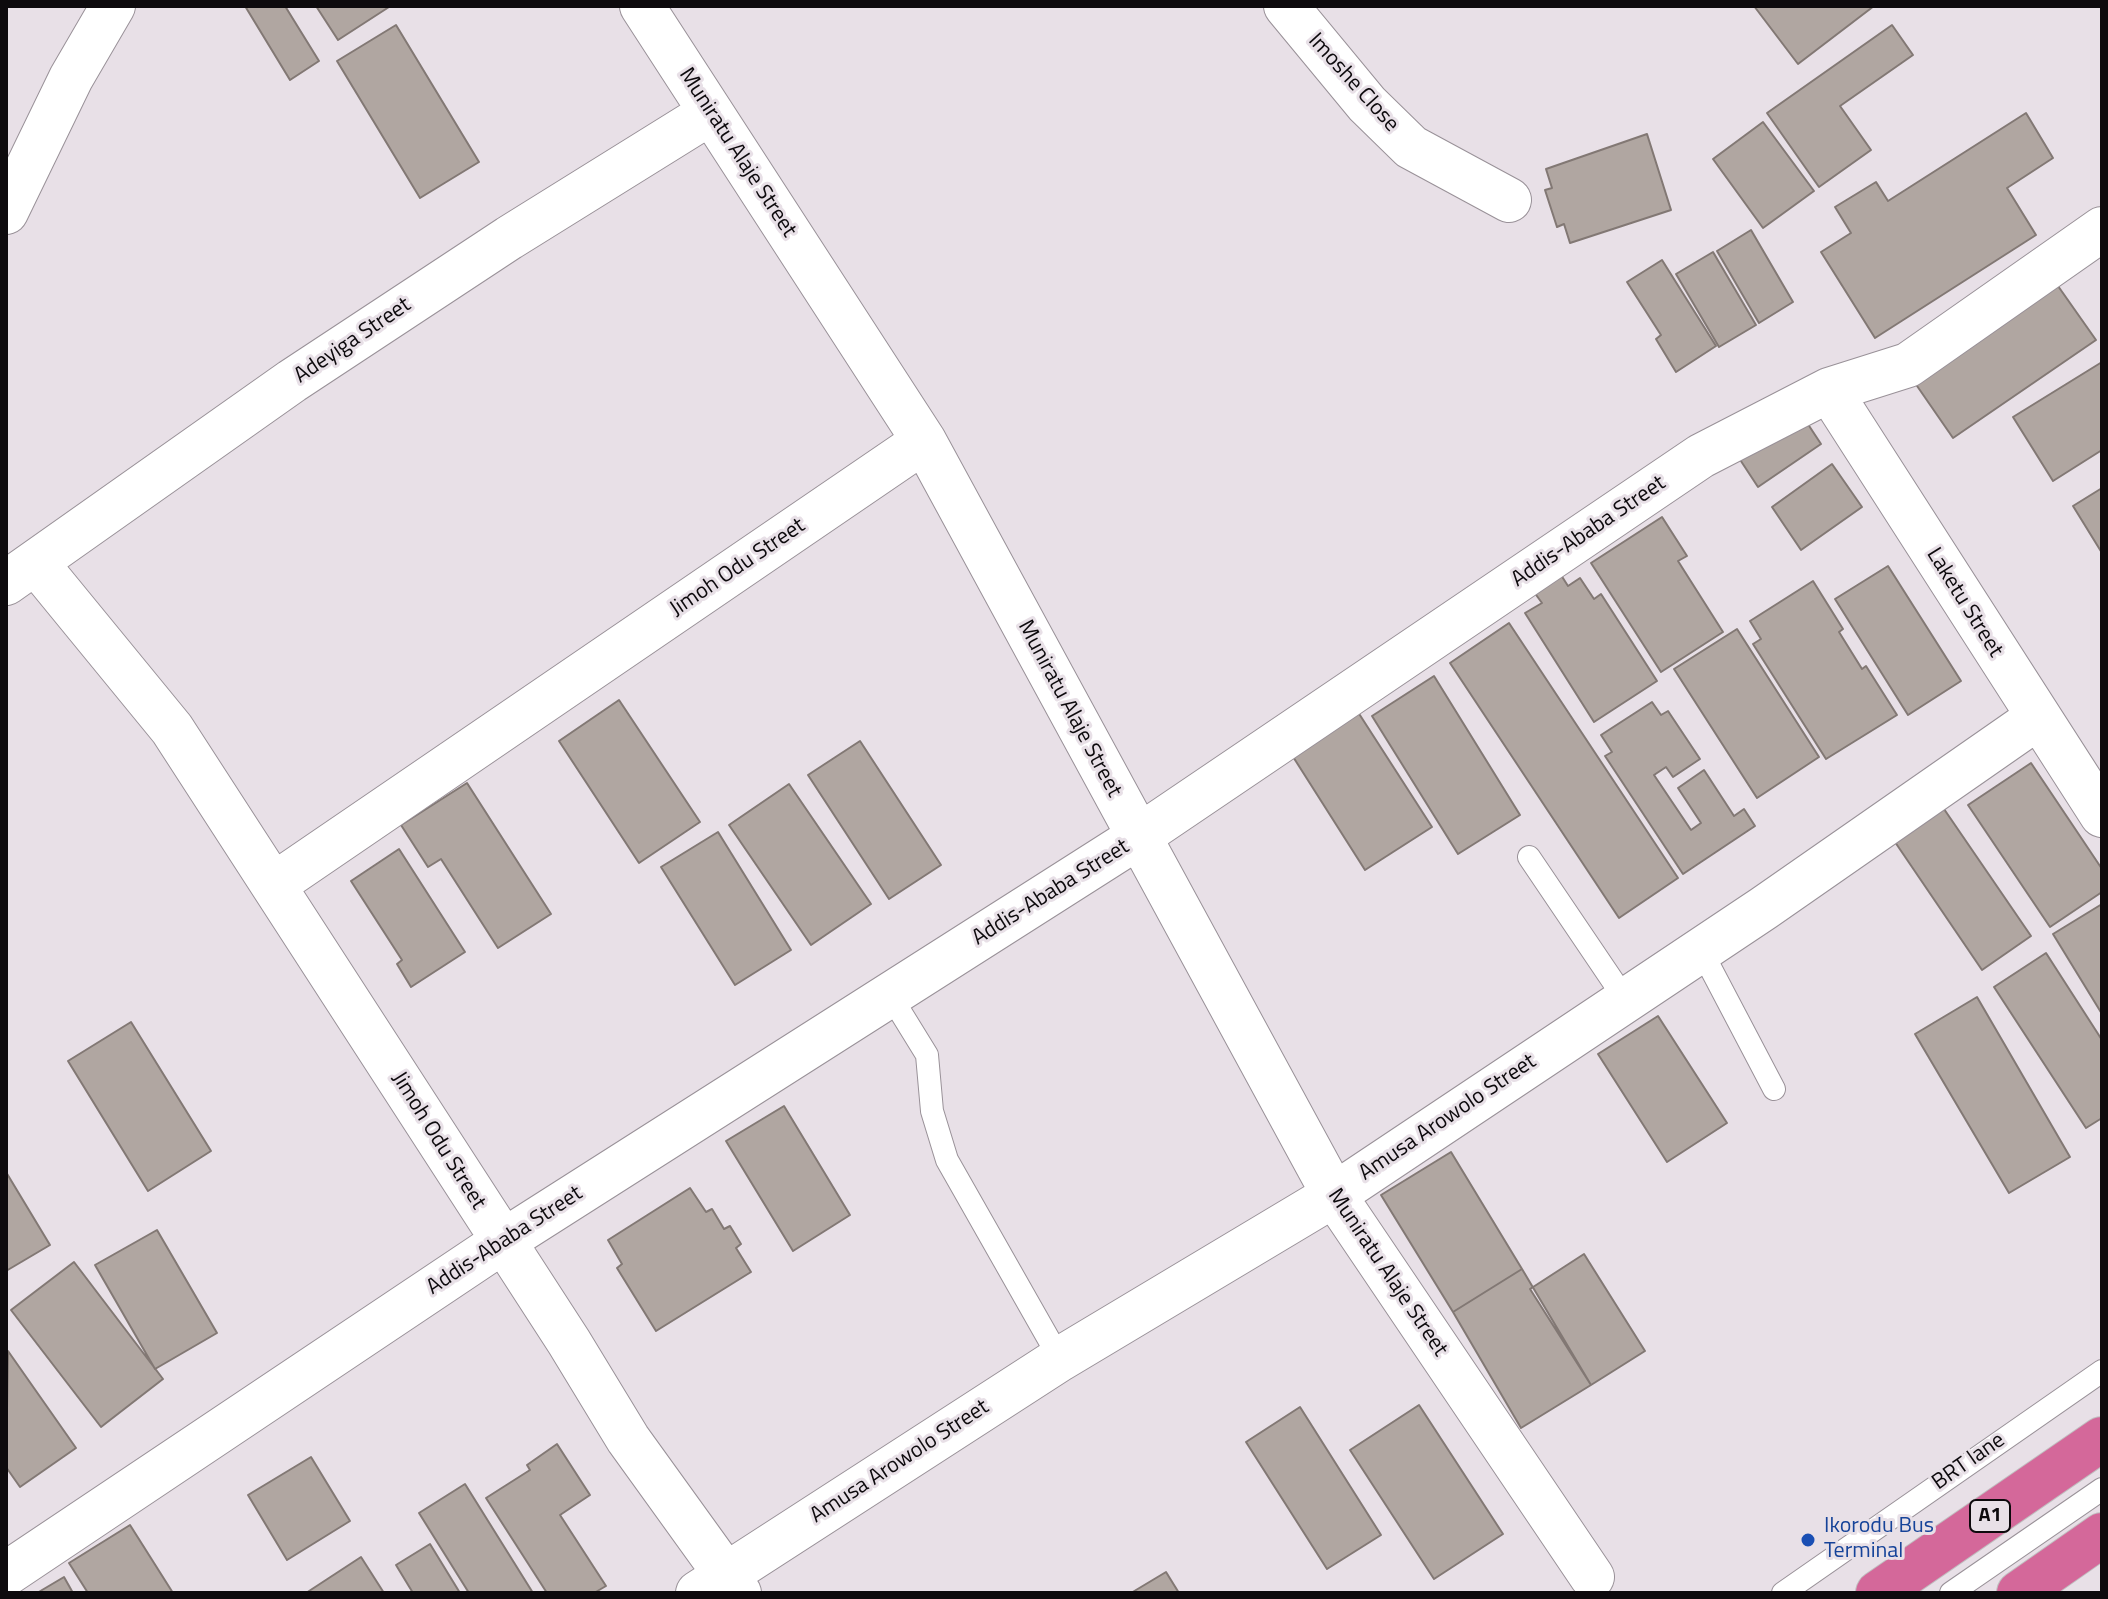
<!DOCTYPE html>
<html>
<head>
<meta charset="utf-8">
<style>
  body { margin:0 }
  #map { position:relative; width:2108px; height:1599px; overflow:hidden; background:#e8e0e7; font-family:"Titillium Web",sans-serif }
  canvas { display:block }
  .frame { position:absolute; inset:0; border:8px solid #0d0a0d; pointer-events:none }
</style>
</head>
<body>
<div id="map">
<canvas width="2108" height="1599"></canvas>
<div class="frame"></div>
</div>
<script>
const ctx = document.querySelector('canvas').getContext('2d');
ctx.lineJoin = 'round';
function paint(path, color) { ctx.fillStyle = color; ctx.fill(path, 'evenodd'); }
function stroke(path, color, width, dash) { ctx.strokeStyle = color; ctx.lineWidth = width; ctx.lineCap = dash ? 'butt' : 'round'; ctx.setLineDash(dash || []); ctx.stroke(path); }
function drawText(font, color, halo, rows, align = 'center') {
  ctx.font = font + ' "Titillium Web",sans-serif'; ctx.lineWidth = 6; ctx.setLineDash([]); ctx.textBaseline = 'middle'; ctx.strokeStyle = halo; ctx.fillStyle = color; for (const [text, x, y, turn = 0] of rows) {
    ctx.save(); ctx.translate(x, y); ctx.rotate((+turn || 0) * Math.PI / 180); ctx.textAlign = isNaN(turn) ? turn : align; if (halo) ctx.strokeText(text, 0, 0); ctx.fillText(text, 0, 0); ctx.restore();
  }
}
const building = new Path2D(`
  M245,6H285L319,61L290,80Z
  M316,6H388L389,7L338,40Z
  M1754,6H1874L1798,64Z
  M396,25L479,162L420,198L337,61Z
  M1892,25L1913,55L1840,106L1871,150L1819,187L1767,113Z
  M2026,113L2053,158L2007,188L2036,235L1875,338L1821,252L1851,233L1835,207L1876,182L1888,201Z
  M1763,122L1814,191L1763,228L1713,159Z
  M1647,134L1671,210L1570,243L1564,224L1557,227L1545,190L1552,188L1546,169Z
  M1751,230L1793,302L1759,323L1717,251Z
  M1713,252L1756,325L1719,347L1676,274Z
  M1662,260L1716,346L1676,372L1656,339L1661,335L1627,282Z
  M2058,286L2096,340L1953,438L1915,383Z
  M2102,362V450L2053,481L2013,417Z
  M1798,409L1821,444L1758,487L1735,452Z
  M1832,464L1862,507L1801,550L1772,507Z
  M2102,488V553L2073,506Z
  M1662,517L1687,556L1678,561L1723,632L1661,672L1591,563Z
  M1888,566L1961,681L1908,715L1835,599Z
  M1561,575L1568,586L1580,578L1594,599L1601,594L1657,681L1594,722L1525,613L1542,603L1534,592Z
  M1813,581L1843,629L1839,632L1862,669L1866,666L1897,715L1826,759L1753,644L1761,639L1750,621Z
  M1509,623L1678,878L1619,918L1450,663Z
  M1737,629L1819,757L1757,798L1674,669Z
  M1434,676L1520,815L1458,854L1372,716Z
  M619,700L700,822L639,863L559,741Z
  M1652,702L1661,715L1668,711L1700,759L1673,777L1666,767L1654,775L1691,830L1701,823L1678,788L1704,770L1734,816L1744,809L1755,826L1683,874L1605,756L1612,752L1601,735Z
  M1356,709L1432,827L1365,870L1290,752Z
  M860,741L941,865L889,899L808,775Z
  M2031,763L2102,869V892L2050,927L1968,805Z
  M467,783L551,914L498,948L441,859L428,867L401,825Z
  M789,784L871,904L811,945L729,825Z
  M1944,809L2031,936L1982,970L1895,842Z
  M718,832L791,950L735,985L661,867Z
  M399,849L465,952L411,987L397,964L402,960L351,881Z
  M2102,904V1014L2053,934Z
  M2046,953L2102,1040V1118L2086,1128L1994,987Z
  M1977,997L2070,1157L2009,1193L1915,1034Z
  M1658,1016L1727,1123L1667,1162L1598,1054Z
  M131,1022L211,1151L148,1191L68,1061Z
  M784,1106L850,1215L793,1251L726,1141Z
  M1451,1152L1522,1269L1453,1312L1381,1195Z
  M6,1172L50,1245L6,1271Z
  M690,1188L706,1212L712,1209L724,1229L730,1226L741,1244L736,1248L751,1272L656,1331L617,1268L622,1264L608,1240Z
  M157,1230L217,1333L155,1369L95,1265Z
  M1584,1254L1645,1351L1591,1385L1530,1289Z
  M74,1262L163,1379L101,1427L11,1310Z
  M1522,1269L1591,1385L1521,1428L1453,1312Z
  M8,1351L76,1448L20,1487L6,1467Z
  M1419,1405L1503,1534L1434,1579L1350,1450Z
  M1300,1407L1381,1535L1327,1569L1246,1442Z
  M557,1444L590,1495L560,1515L606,1586L594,1593H547L486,1498L530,1470L527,1465Z
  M311,1457L350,1521L287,1560L248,1495Z
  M465,1484L533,1593H469L419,1513Z
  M130,1525L173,1593H88L69,1563Z
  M430,1544L460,1593H413L396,1565Z
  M361,1557L384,1593H306Z
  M1166,1572L1179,1593H1131Z
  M64,1577L73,1593H37Z`);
const lane = new Path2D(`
  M1529,857L1625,999
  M1701,950L1774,1089
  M890,995L927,1055L932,1111L947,1160L1060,1359
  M1783,1593L2102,1371
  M1951,1593L2102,1489`);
const street = new Path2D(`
  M642,6L924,441L1334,1195L1592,1577
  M1286,6L1367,104L1411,147L1509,200
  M6,212L71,78L113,6
  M1829,390L2102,815
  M36,563L172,729L569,1342L628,1439L739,1593
  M6,583L292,381L509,238L710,113
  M275,884L924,441
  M6,1574L502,1242L1138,837L1701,456L1829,390L1908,365L2102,229
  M698,1593L1060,1359L1334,1195L1764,908L2037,718`);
const highway = new Path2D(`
  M1878,1593L2102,1439
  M2019,1593L2102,1535`);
const markers = [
  [1808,1540,8,"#1a4fb4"]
];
const shields = [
  [1990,1516,40]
];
const shieldNames = [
  ["A1",1990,1516]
];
const streetNames = [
  ["Imoshe Close",1353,83,48],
  ["Muniratu Alaje Street",737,153,57],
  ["Adeyiga Street",353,341,-34],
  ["Addis-Ababa Street",1589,532,-34],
  ["Jimoh Odu Street",738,568,-34],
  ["Laketu Street",1964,603,58],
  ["Muniratu Alaje Street",1069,709,62],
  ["Addis-Ababa Street",1051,893,-32],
  ["Amusa Arowolo Street",1448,1118,-34],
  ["Jimoh Odu Street",438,1141,58],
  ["Addis-Ababa Street",505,1241,-33],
  ["Muniratu Alaje Street",1387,1273,56],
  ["Amusa Arowolo Street",900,1462,-33],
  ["BRT lane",1969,1462,-35]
];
const transitNames = [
  ["Ikorodu Bus",1824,1527],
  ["Terminal",1824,1552]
];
paint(building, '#b0a6a1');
stroke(building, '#827874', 2);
stroke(lane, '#999198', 24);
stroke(street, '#999198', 46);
stroke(highway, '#c0bfc0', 46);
stroke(lane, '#fff', 22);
stroke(street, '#fff', 44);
stroke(highway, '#d4689a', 44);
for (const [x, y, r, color] of markers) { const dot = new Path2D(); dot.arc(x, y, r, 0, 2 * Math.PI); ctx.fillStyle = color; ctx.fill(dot); stroke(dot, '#e8e0e7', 3); }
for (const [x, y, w] of shields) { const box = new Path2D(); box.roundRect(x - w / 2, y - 16, w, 32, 6); ctx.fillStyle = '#e8e0e7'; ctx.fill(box); stroke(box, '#0d0a0d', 2); }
drawText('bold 20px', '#0d0a0d', null, shieldNames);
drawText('22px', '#0d0a0d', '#e8e0e7', streetNames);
drawText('22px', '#164399', '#e8e0e7', transitNames, 'left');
</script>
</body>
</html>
